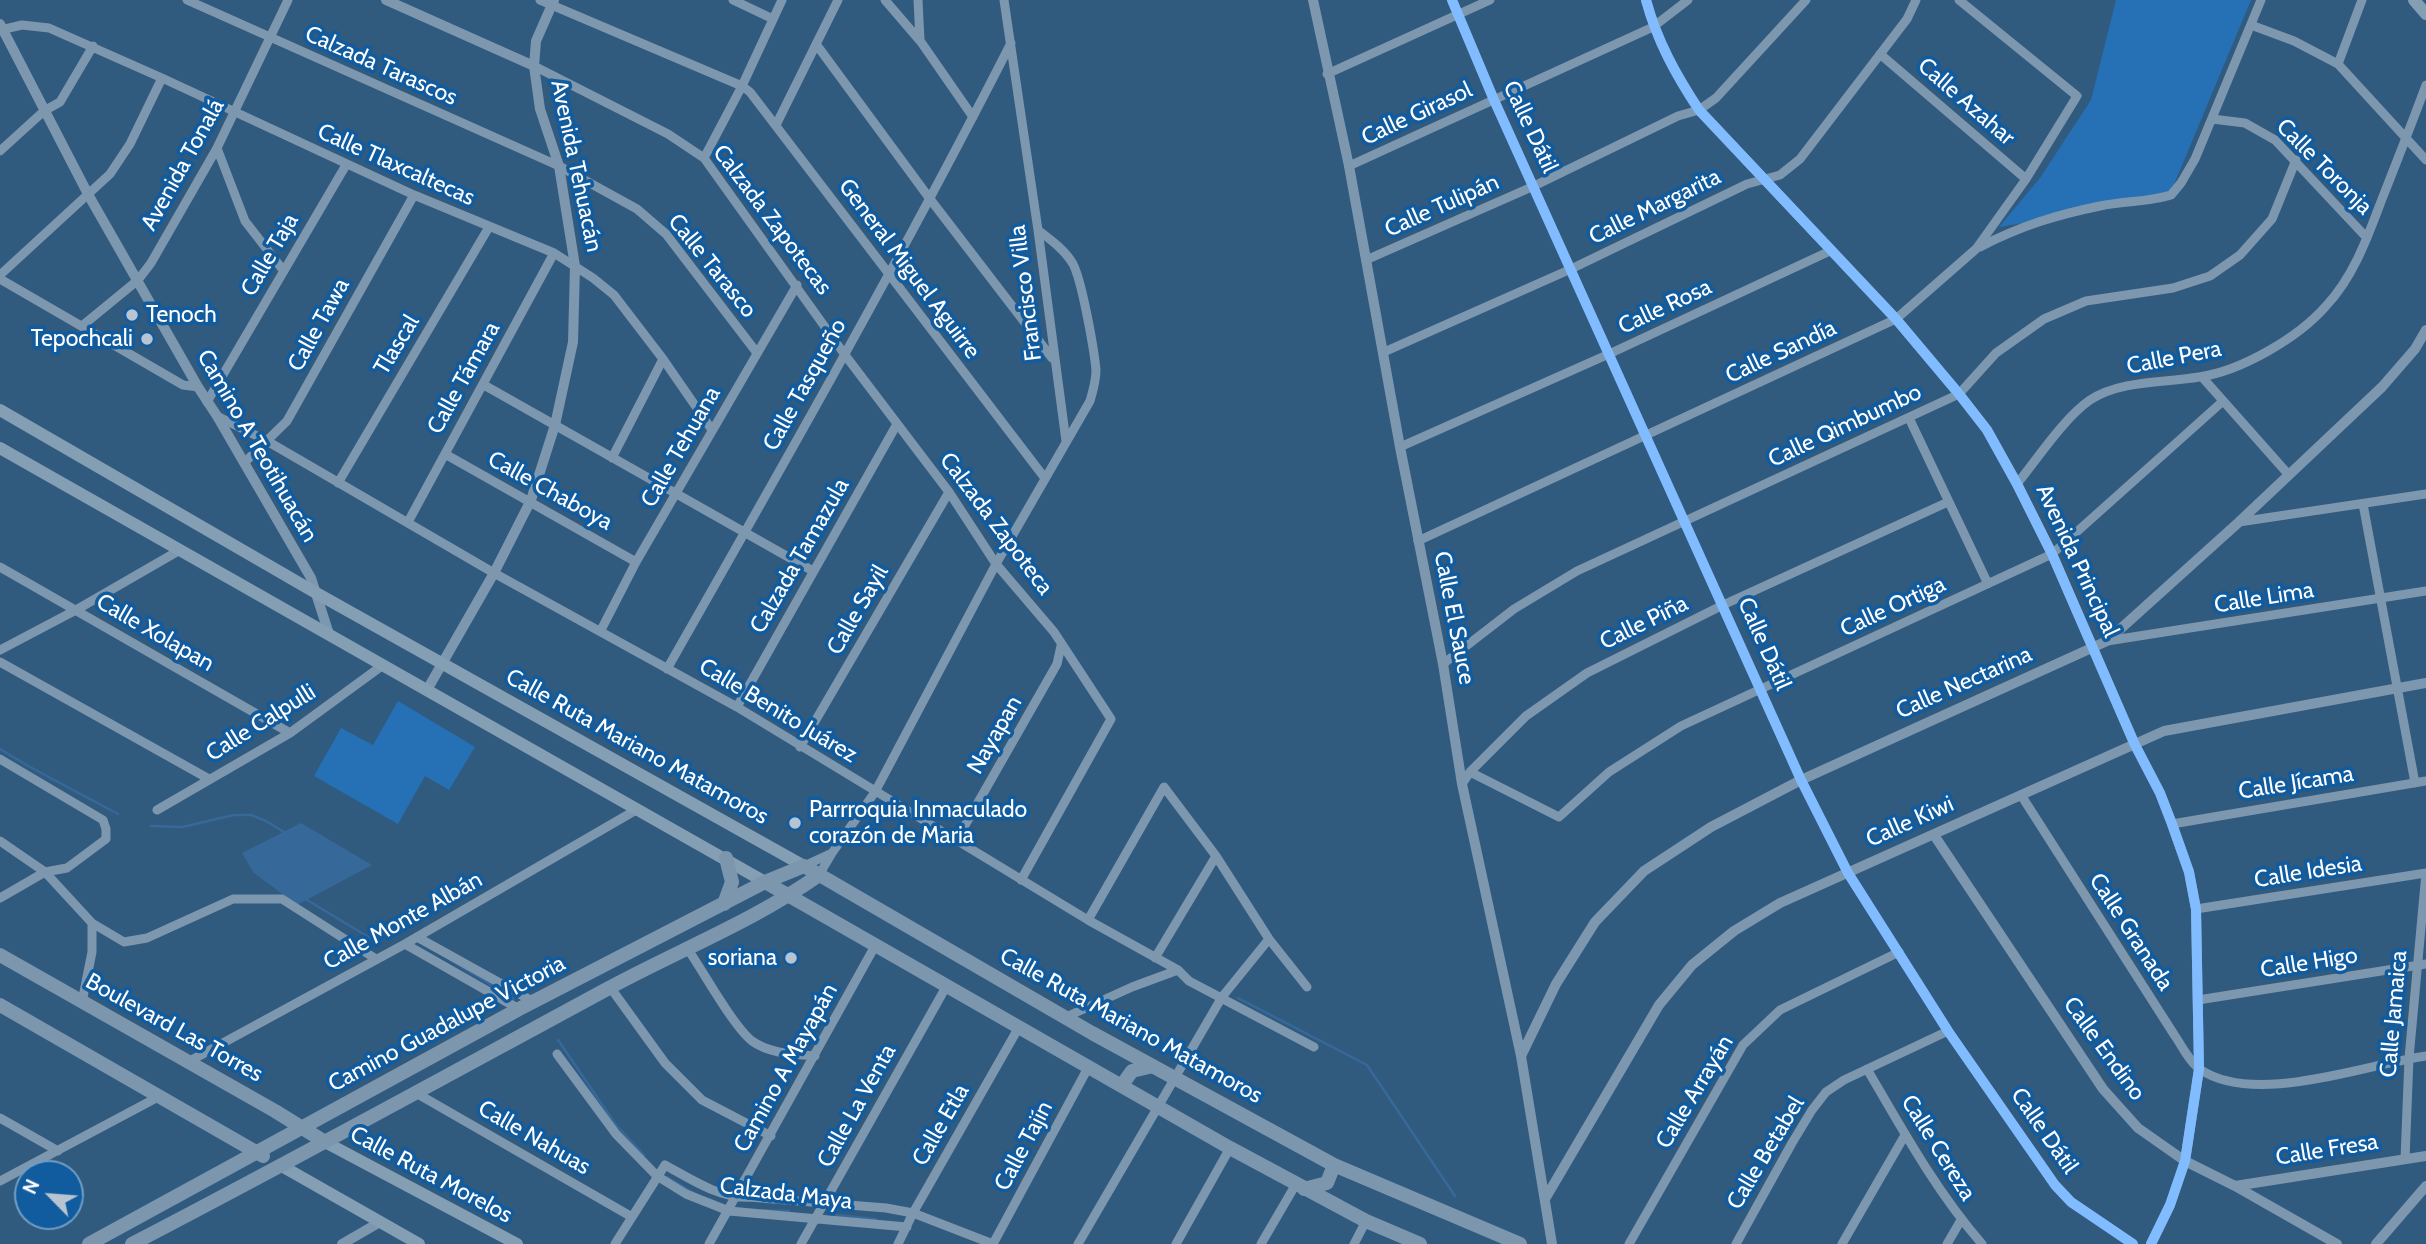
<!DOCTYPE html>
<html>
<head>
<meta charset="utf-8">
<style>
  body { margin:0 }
  #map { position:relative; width:2426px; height:1244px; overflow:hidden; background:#315a7f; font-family:Cabin,sans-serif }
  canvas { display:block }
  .north { position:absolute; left:14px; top:1160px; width:70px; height:70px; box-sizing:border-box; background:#115b9f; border:2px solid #709dc5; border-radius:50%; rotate:295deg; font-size:19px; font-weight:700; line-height:28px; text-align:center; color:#fff }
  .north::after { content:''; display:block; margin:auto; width:24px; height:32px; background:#b7c5d2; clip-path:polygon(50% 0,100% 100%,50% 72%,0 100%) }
</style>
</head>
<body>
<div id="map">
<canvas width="2426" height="1244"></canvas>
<div class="north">N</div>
</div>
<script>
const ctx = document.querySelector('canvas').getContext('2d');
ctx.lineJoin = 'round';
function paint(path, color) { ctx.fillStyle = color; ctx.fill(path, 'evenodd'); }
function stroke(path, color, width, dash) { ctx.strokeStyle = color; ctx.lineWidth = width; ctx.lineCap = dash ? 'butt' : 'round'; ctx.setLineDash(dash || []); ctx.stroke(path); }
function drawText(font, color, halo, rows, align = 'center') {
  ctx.font = font + ' Cabin,sans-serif'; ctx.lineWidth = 7; ctx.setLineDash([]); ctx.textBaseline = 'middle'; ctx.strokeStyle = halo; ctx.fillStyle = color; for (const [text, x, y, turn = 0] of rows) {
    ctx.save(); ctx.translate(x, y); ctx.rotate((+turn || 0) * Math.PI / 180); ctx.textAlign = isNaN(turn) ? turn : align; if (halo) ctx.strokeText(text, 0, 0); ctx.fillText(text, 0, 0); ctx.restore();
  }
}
const green = new Path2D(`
  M2116,0H2251L2168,199L1999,227L2040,178L2091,100Z
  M398,701L475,747L449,790L425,776L398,824L314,776L341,728L373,745Z`);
const water = new Path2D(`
  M301,823L372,865L297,905L254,873L242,853Z`);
const stream = new Path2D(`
  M0,749L30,767L118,814
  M151,826L182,827L234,815H251L266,821L284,832
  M307,900L375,941
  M449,959L514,999
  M1238,998L1367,1065L1455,1196
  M558,1040L616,1125L644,1155
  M667,1177L694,1193
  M763,1210L789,1211
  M836,1215L876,1219`);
const minor = new Path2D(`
  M187,0L559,166L637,209L666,234L757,353
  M540,0L742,86L750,92L1044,477
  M733,0L773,19
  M885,0L921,42L973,117
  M918,0L920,40
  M1004,0L1038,230L1066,441
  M1452,0L1494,100L1801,780L1848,873L1948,1031L2055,1185L2071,1202L2133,1244
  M2251,25L2294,41L2338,64L2426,160
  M0,30L22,25L49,28L162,78L414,195L554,253L593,278L614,295L663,359L712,430
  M816,44L930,199L1052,358
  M1880,54L2026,179
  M2338,64L2362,0
  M534,66L668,134L704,158L845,355L949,492L996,564L1054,632L1111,719L1021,880
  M1327,74L1490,0
  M2212,119L2245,123L2275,140L2367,238
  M776,125L838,0
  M217,148L245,221L283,270
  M0,151L44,111L60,102L93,46
  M704,158L742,86L782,0
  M1349,166L1653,27L1688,0
  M1980,247C2020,226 2056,215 2100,206C2123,201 2149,202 2171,195L2181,183L2195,159L2261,0
  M1366,260L1534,186L1678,116L1699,110L1716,98L1806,0
  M0,275L110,174L130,144L162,78
  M0,279L183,385L198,387
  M82,326L138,280L151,263L217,148L288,0
  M1384,352L1571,269L1747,184L1780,175L1800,159L1907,19L1916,0
  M2202,377L2288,474
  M484,385L813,571
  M207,402L346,165
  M217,416L267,441L494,573L737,707L1088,920L1178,970L1189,981L1314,1047
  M1909,418L1988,584
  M1400,447L1609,354L1830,251
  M445,454L636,562
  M612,458L663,359
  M244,463L287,421L414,195
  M338,483L489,227
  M2017,484C2037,459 2065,417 2090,400C2121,380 2164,383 2199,377C2241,371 2298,338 2326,306C2354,276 2368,236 2382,199C2397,161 2412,123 2426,85
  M2363,504L2415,783
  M408,522L554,253
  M2239,522L2426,494
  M1418,541L1896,319L1976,249L2026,179L2077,96L1959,0
  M0,567L290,733
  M601,630L636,562L797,285
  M2107,641L2426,591
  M0,650L76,610L180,550
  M0,662L209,779
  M1443,664L1514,609L1577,571L1959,394L1996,353L2044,319L2086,301L2173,288L2210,276L2240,255L2272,219L2296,160
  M667,669C785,462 903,255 1011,43
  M737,707L897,424
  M800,747L949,492
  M0,759L103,820L106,829V839L67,868L45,872L0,898
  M1470,772L1559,817L1609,772L1681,726L2052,554L2222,402
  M1462,784L1470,772L1526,716L1587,673L1723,605L1948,502
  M2021,795L2175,1036C2182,1046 2190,1063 2201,1070C2256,1106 2363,1065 2426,1056
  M157,810L290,733L383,665
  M2172,824L2426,781
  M0,841L45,872L92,923L124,942L147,938L233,899H282L376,959
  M956,841L1057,664L1061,646
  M804,866L832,853
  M819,875L832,853L875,792L996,564L1090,401C1093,391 1096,381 1096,370C1094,349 1082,281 1073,264C1065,250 1051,240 1038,230
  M2196,909L2426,873
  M1088,920L1164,787L1216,856L1269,939L1307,987
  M417,937L534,1002
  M405,944L519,1009
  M687,948C703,971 733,1026 752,1041C770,1054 794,1054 815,1056
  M1155,958L1216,856
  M610,987L665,1063L702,1100L771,1136
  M2198,1000L2426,964
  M82,1002L92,952V923
  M1066,1017L1132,987L1178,970
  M557,1054L616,1134L657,1176L686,1194L729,1211L907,1227
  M188,1062L405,944L636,810
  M1867,1069C1902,1129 1936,1191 1982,1244
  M416,1093L632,1217
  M0,1118L58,1151
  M2405,1159L2409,1058L2426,873
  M0,1181L160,1096
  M615,1244L665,1165C689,1178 720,1199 749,1197L886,1208L913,1213L993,1244
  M709,1244L875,946
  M801,1244L946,987
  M898,1244L913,1213L1019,1027
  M993,1244L1089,1066
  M1078,1244L1222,997L1269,939
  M1176,1244L1230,1148
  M1261,1244L1296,1184
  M1354,1244L1366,1221
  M1629,1244L1743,1045L1780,1010L1899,952
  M1736,1244L1792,1143L1812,1110L1826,1092L1844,1080L1948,1031
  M1842,1244L1905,1135
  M1947,1244L1961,1220`);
const tertiary = new Path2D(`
  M386,0L534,66
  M1313,0L1349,166L1400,447L1443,664L1462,784L1521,1056L1552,1244
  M1646,0C1657,41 1676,75 1699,110L1896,319L1959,394L1987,430L2017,484L2052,554L2135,745L2160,793L2172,824L2189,872L2196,909L2199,1069L2185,1161L2170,1205L2151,1244
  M0,24L89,196L198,387L217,416L311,578L329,634
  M427,690L494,573L531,500L555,425L573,342L575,266L559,166L540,109L534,66L536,41L554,0
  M1934,835L2103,1089L2138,1128L2185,1161L2235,1186L2337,1244
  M1521,1056L1556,984L1595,922L1644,871L1711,827L1801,780L2107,641L2239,522L2382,387L2415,349L2426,330
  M2235,1186L2426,1156
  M1545,1199L1659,1005L1692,965L1734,931L1780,903L2164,731L2426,683
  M342,1244L380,1222
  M2376,1244L2426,1186`);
const secondary = new Path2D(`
  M2414,0L2426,14
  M0,410L318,594L804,866
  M0,448L765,882
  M325,1142L517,1244
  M280,1165L419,1244`);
const primary = new Path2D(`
  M765,882L1230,1148L1366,1221L1420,1244
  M724,904L732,882L726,858
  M0,955L275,1111L325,1142
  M0,1005L263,1156
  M1122,1085L1132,1071L1153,1066
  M1304,1189L1327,1183L1334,1165
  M89,1244L519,1009L765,882L804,866L1092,1033L1334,1165L1520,1244
  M132,1244C292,1161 450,1074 609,988C679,950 754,921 819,875`);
const cycleway = new Path2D(`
  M1452,0L1494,100L1801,780L1848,873L1948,1031L2055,1185L2071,1202L2133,1244
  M1646,0C1657,41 1676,75 1699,110L1896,319L1959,394L1987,430L2017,484L2052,554L2135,745L2160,793L2172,824L2189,872L2196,909L2199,1069L2185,1161L2170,1205L2151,1244`);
const markers = [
  [132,315,7,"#b7c5d2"],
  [147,339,7,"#b7c5d2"],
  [795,823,7,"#b7c5d2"],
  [791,958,7,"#b7c5d2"]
];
const streetNames = [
  ["Calzada Tarascos",381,66,24],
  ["Calle Azahar",1966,102,41],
  ["Calle Girasol",1417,114,-25],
  ["Calle Dátil",1530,127,65],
  ["Avenida Tonalá",183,165,-61],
  ["Calle Tlaxcaltecas",396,165,24],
  ["Avenida Tehuacán",576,166,78],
  ["Calle Toronja",2324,167,45],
  ["Calle Tulipán",1442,206,-24],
  ["Calle Margarita",1655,207,-26],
  ["Calzada Zapotecas",772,220,53],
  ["Calle Taja",270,255,-60],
  ["Calle Tarasco",712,266,51],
  ["General Miguel Aguirre",909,269,53],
  ["Francisco Villa",1026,293,-97],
  ["Calle Rosa",1665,307,-25],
  ["Calle Tawa",319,325,-61],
  ["Tlascal",397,345,-59],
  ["Calle Sandía",1781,352,-25],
  ["Calle Pera",2174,358,-11],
  ["Calle Támara",464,378,-61],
  ["Calle Tasqueño",805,385,-61],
  ["Calle Qimbumbo",1845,426,-25],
  ["Camino A Teotihuacán",257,446,60],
  ["Calle Tehuana",681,447,-60],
  ["Calle Chaboya",550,491,29],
  ["Calzada Zapoteca",996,524,53],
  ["Calzada Tamazula",800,556,-60],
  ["Avenida Principal",2077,561,65],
  ["Calle Lima",2264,598,-9],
  ["Calle Ortiga",1893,607,-25],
  ["Calle Sayil",858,610,-60],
  ["Calle El Sauce",1454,618,79],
  ["Calle Piña",1644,623,-26],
  ["Calle Xolapan",155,633,30],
  ["Calle Dátil",1764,644,66],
  ["Calle Nectarina",1964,683,-24],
  ["Calle Benito Juárez",778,711,31],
  ["Calle Calpulli",261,723,-32],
  ["Nayapan",995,735,-60],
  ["Calle Ruta Mariano Matamoros",637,747,29],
  ["Calle Jícama",2296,783,-9],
  ["Calle Kiwi",1910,822,-24],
  ["Calle Idesia",2308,872,-9],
  ["Calle Monte Albán",403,921,-29],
  ["Calle Granada",2131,932,57],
  ["Calle Higo",2309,963,-9],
  ["Calle Jamaica",2394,1014,-85],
  ["Camino Guadalupe Victoria",447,1024,-28],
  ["Calle Ruta Mariano Matamoros",1131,1026,29],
  ["Boulevard Las Torres",174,1028,29],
  ["Calle Endino",2104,1049,54],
  ["Camino A Mayapán",786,1068,-61],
  ["Calle Arrayán",1695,1092,-59],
  ["Calle La Venta",857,1106,-61],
  ["Calle Etla",941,1125,-60],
  ["Calle Dátil",2044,1131,55],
  ["Calle Nahuas",534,1138,30],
  ["Calle Tajín",1024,1146,-62],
  ["Calle Cereza",1938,1148,58],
  ["Calle Fresa",2327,1150,-9],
  ["Calle Betabel",1766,1153,-59],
  ["Calle Ruta Morelos",431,1175,28],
  ["Calzada Maya",786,1194,7]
];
const poiNames = [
  ["Tenoch",146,315],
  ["Tepochcali",133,339,"right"],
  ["Parrroquia Inmaculado",809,810],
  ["corazón de Maria",809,836],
  ["soriana",777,958,"right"]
];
paint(green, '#2671b5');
paint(water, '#366999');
stroke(stream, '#366999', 2.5);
stroke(minor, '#7d97af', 9);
stroke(tertiary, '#7d97af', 10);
stroke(secondary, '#849eb4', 12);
stroke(primary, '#7c96ae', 14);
stroke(cycleway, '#80bcff', 10);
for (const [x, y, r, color] of markers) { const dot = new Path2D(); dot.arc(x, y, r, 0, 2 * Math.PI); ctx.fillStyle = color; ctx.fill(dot); stroke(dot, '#115b9f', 2.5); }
drawText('23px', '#fff', '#115b9f', streetNames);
drawText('23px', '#fff', '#115b9f', poiNames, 'left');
</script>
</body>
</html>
